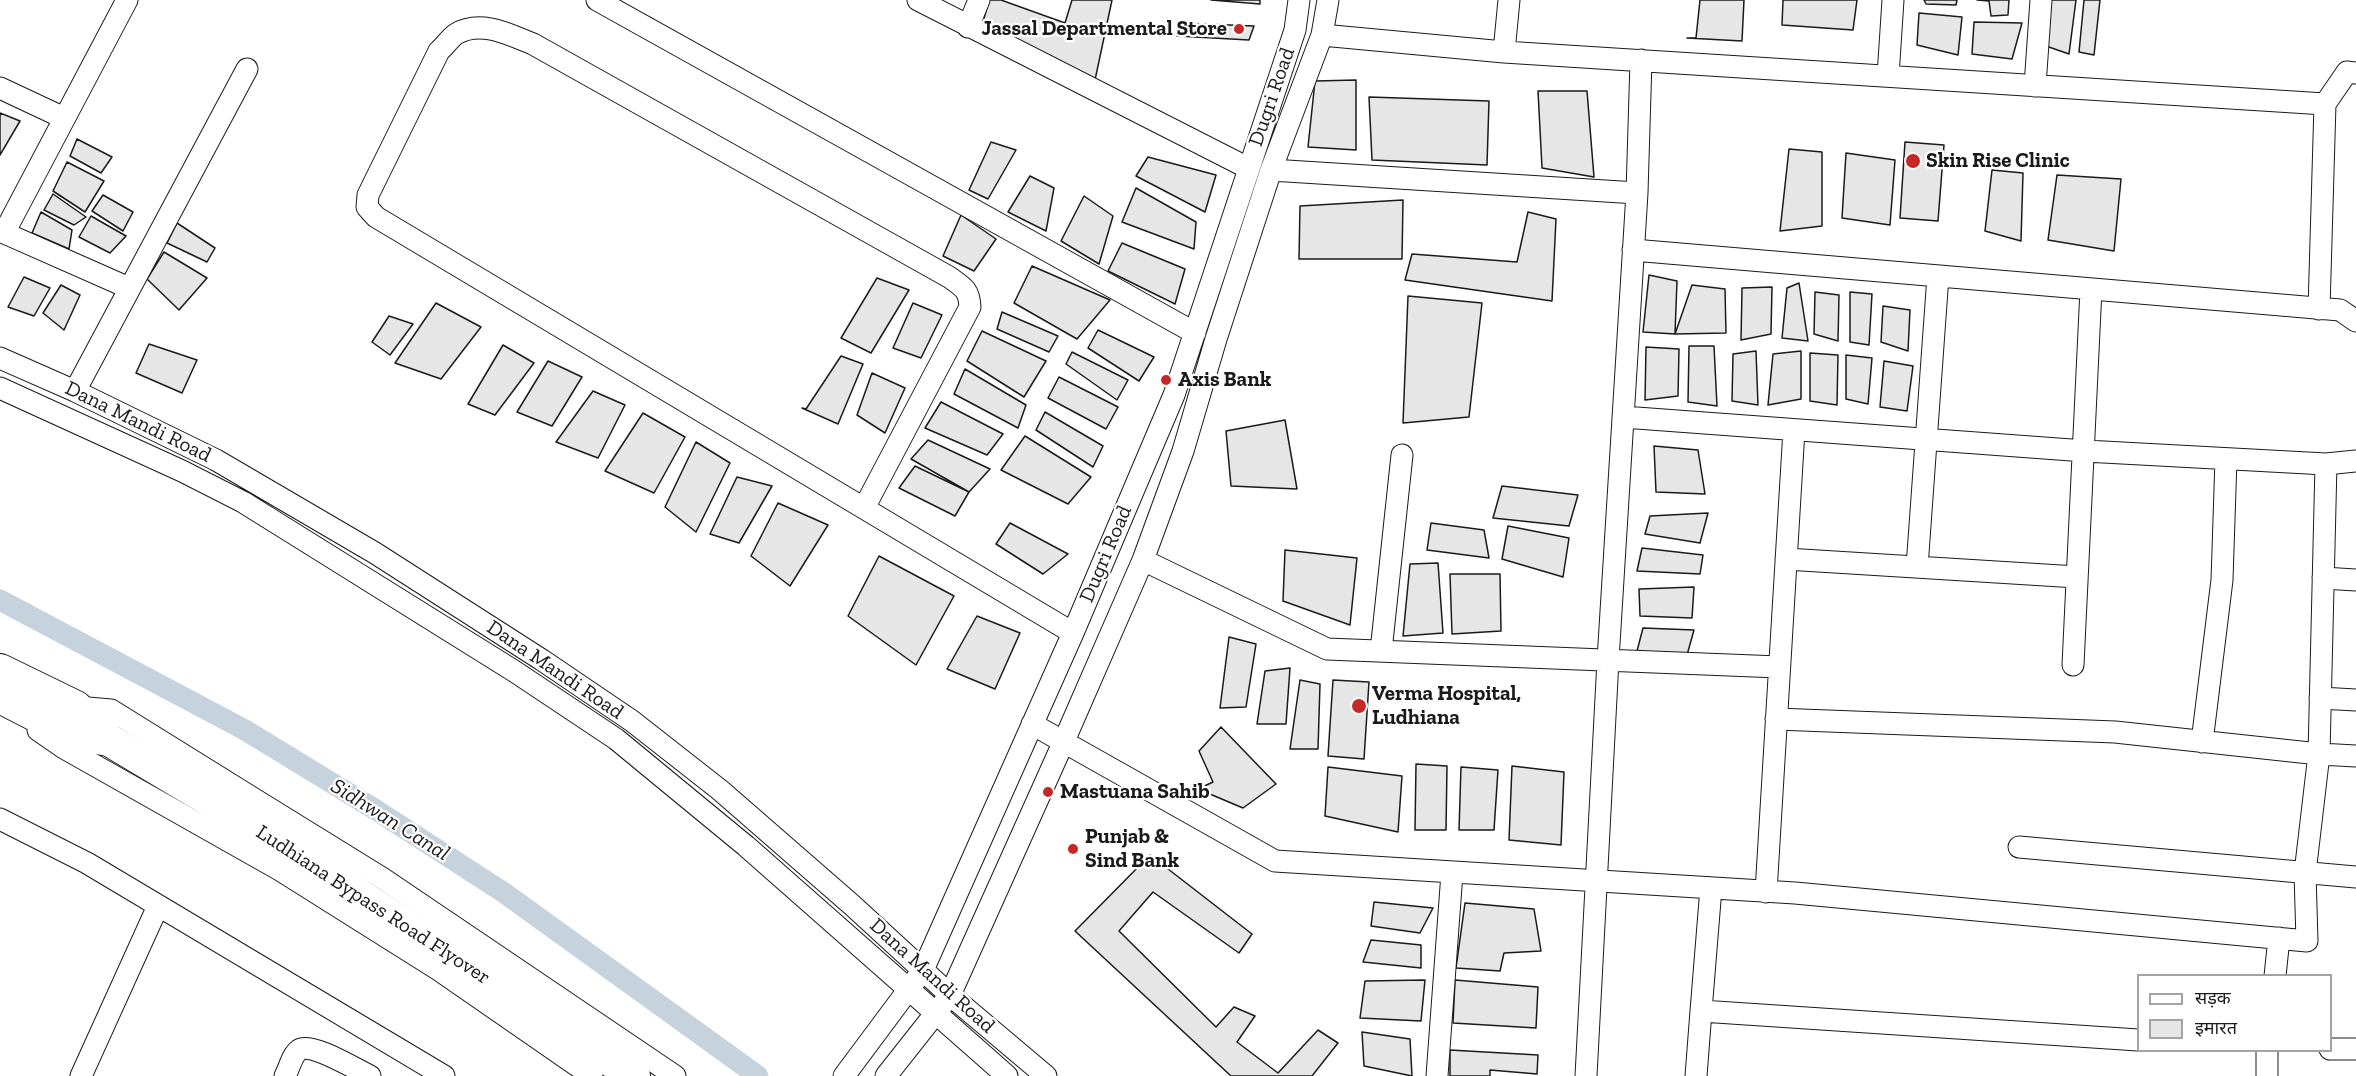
<!DOCTYPE html>
<html>
<head>
<meta charset="utf-8">
<style>
  body { margin:0 }
  #map { position:relative; width:2356px; height:1076px; overflow:hidden; background:#fff; font-family:"Zilla Slab","Noto Sans Devanagari",serif }
  canvas { display:block }
  .legend { position:absolute; left:2137px; top:974px; width:195px; height:78px; box-sizing:border-box; background:#fff; border:2px solid #a3a3a3; margin:0; padding:8px 10px; list-style:none; font-size:18px; color:#1a1a1a }
  .legend li { display:flex; align-items:center; gap:12px; height:30px }
  .legend b { width:30px; border:2px solid #a3a3a3 }
</style>
</head>
<body>
<div id="map">
<canvas width="2356" height="1076"></canvas>
<ul class="legend">
<li><b style="height:8px;background:#fff"></b>सड़क</li>
<li><b style="height:16px;background:#e6e6e6"></b>इमारत</li>
</ul>
</div>
<script>
const ctx = document.querySelector('canvas').getContext('2d');
ctx.lineJoin = 'round';
function stroke(path, color, width, dash) { ctx.strokeStyle = color; ctx.lineWidth = width; ctx.lineCap = dash ? 'butt' : 'round'; ctx.setLineDash(dash || []); ctx.stroke(path); }
function paint(path, color) { ctx.fillStyle = color; ctx.fill(path, 'evenodd'); }
function drawText(font, color, halo, rows, align = 'center') {
  ctx.font = font + ' "Zilla Slab",serif'; ctx.lineWidth = 4.5; ctx.setLineDash([]); ctx.textBaseline = 'middle'; ctx.strokeStyle = halo; ctx.fillStyle = color; for (const [text, x, y, turn = 0] of rows) {
    ctx.save(); ctx.translate(x, y); ctx.rotate((+turn || 0) * Math.PI / 180); ctx.textAlign = isNaN(turn) ? turn : align; if (halo) ctx.strokeText(text, 0, 0); ctx.fillText(text, 0, 0); ctx.restore();
  }
}
const canal = new Path2D(`
  M0,600L245,730L376,810L503,892L758,1076`);
const building = new Path2D(`
  M989,0H1001L1065,23L1072,0H1112L1095,80L982,26Z
  M1211,0H1260V4Z
  M1700,0H1744L1742,41L1687,38H1696Z
  M1783,0H1857L1853,30L1782,25Z
  M1924,0H1957L1956,5L1926,4Z
  M1977,0H2009L2008,15L1991,16L1989,1Z
  M2051,0H2076L2069,54L2046,46Z
  M2084,0H2100L2094,55L2079,52Z
  M1919,13L1962,17L1958,55L1917,45Z
  M1974,22L2022,23L2012,59L1972,54Z
  M1179,23L1254,26L1249,40L1177,36Z
  M1356,80V150L1308,147L1315,81Z
  M1538,91H1587L1594,177L1542,168Z
  M1369,97L1489,101L1487,165L1372,160Z
  M0,113L20,121L0,155Z
  M77,139L112,157L101,173L70,156Z
  M991,142L1016,150L988,199L969,190Z
  M1905,142L1944,145L1938,221L1900,218Z
  M1789,149L1822,152V226L1780,231Z
  M1846,153L1895,160L1890,225L1842,218Z
  M1148,157L1216,175L1205,212L1136,176Z
  M67,162L104,181L85,212L53,191Z
  M1992,170L2023,173L2021,241L1985,231Z
  M2057,175L2121,179L2114,251L2048,240Z
  M1030,176L1054,188L1046,231L1008,212Z
  M1136,188L1196,222L1194,249L1122,222Z
  M53,194L86,217L74,225L44,210Z
  M103,195L133,212L123,231L92,211Z
  M1084,196L1113,216L1099,264L1061,241Z
  M1403,200L1402,259H1299L1300,206Z
  M41,212L72,230L69,249L32,233Z
  M1528,212L1556,219L1552,301L1405,280L1412,254L1517,262Z
  M961,215L996,239L974,271L943,256Z
  M91,216L126,236L110,253L79,237Z
  M177,223L215,248L207,262L167,243Z
  M1122,243L1185,269L1175,304L1108,271Z
  M164,252L207,278L179,310L147,279Z
  M1032,266L1110,300L1077,339L1014,303Z
  M1649,275L1677,281L1675,334L1643,332Z
  M24,277L50,288L34,316L8,307Z
  M877,278L909,290L871,353L841,338Z
  M1799,283L1808,341L1782,338L1787,288Z
  M61,285L80,295L64,330L43,313Z
  M1692,285L1725,289L1726,333L1675,334Z
  M1772,287L1771,334L1741,340L1742,288Z
  M1815,292L1839,295L1838,341L1814,334Z
  M1850,292L1872,294L1869,345L1850,342Z
  M1408,296L1482,303L1469,417L1403,423Z
  M436,303L481,327L441,379L395,363Z
  M913,303L942,315L921,358L893,348Z
  M1883,306L1910,310L1908,351L1881,342Z
  M1002,312L1058,336L1049,352L997,329Z
  M389,316L413,324L390,355L372,342Z
  M1098,330L1154,357L1139,381L1088,348Z
  M982,331L1046,361L1024,397L967,361Z
  M149,344L197,360L182,393L136,373Z
  M503,345L534,363L495,415L468,404Z
  M1689,346H1714L1717,406L1688,402Z
  M1646,347L1679,349L1678,396L1645,400Z
  M1756,351L1758,405L1732,401L1733,354Z
  M1801,351V399L1768,405L1773,354Z
  M1072,352L1128,380L1117,400L1066,364Z
  M1810,353L1838,355L1837,405L1810,401Z
  M1846,355L1872,358L1868,404L1846,399Z
  M841,356L863,364L838,424L802,408L806,409Z
  M548,361L582,377L552,426L517,412Z
  M1884,361L1913,366L1907,411L1880,407Z
  M965,369L1026,405L1018,428L954,394Z
  M872,373L905,388L885,433L857,415Z
  M1059,377L1118,407L1106,429L1048,398Z
  M593,391L625,405L598,458L556,442Z
  M941,402L1003,434L987,455L925,428Z
  M1045,412L1103,446L1093,467L1036,430Z
  M643,413L685,437L654,493L605,471Z
  M1285,420L1297,489L1231,486L1226,431Z
  M1025,436L1091,477L1068,504L1001,470Z
  M928,440L990,469L969,492L911,459Z
  M696,442L730,463L696,532L665,507Z
  M1654,446L1698,450L1705,494L1656,492Z
  M915,466L969,492L955,516L899,488Z
  M737,477L772,486L739,543L710,534Z
  M1502,486L1578,495L1569,526L1493,518Z
  M778,503L828,525L790,586L751,556Z
  M1708,513L1700,543L1645,534L1650,516Z
  M1010,523L1068,554L1043,574L996,544Z
  M1431,523L1484,530L1489,558L1427,550Z
  M1508,526L1569,538L1563,577L1502,559Z
  M1642,548L1703,555L1700,574L1637,571Z
  M1285,550L1357,558L1350,625L1283,601Z
  M879,556L954,596L916,665L848,616Z
  M1438,563L1443,633L1403,636L1410,564Z
  M1450,574H1500L1501,631L1452,634Z
  M1694,587L1692,618L1640,616L1639,589Z
  M977,616L1020,633L995,689L947,669Z
  M1643,628L1694,630L1687,655L1637,651Z
  M1229,637L1256,644L1246,707L1220,708Z
  M1290,668L1286,724H1257L1265,671Z
  M1300,680L1320,684L1318,749H1290Z
  M1333,680L1369,682L1364,759L1328,756Z
  M1221,727L1276,784L1243,808L1198,789L1213,782L1199,751Z
  M1416,764L1447,766L1446,830H1415Z
  M1512,766L1564,772L1561,845L1509,840Z
  M1328,767L1402,776L1398,832L1325,816Z
  M1461,767L1498,770L1494,830H1459Z
  M1150,855L1252,934L1239,953L1153,892L1119,931L1216,1027L1234,1007L1255,1016L1237,1042L1278,1073L1318,1030L1338,1043L1312,1076H1231L1075,931Z
  M1374,902L1433,908L1420,933L1371,926Z
  M1465,903L1534,909L1541,951L1504,953L1500,971L1456,968Z
  M1371,940L1421,945V968L1363,962Z
  M1425,980L1421,1021L1360,1018L1365,981Z
  M1455,980L1538,987L1536,1028L1453,1023Z
  M1362,1032L1410,1039L1412,1076L1364,1066Z
  M1450,1050L1538,1055L1537,1074L1490,1070V1076H1450Z`);
const minor = new Path2D(`
  M597,0L1195,333
  M918,0L1248,168
  M968,27L979,0
  M1322,35L1504,52L2325,104L2347,72L2356,73
  M1504,52L1509,0
  M1888,76L1893,0
  M2035,86L2041,0
  M0,88L64,118
  M1271,170L1637,193
  M0,231L129,288
  M4,233L127,0
  M1633,250L2340,310L2356,321
  M2319,309L2325,104
  M0,358L75,391L216,460L375,553L542,660L632,721L720,790L852,905L950,995L1046,1076
  M0,388L182,471L243,502L514,671L616,739L746,846L1007,1076
  M75,391L247,69
  M1623,417L2085,451L2326,464L2356,461
  M864,508L970,307C969,289 963,287 949,277L533,44C510,35 481,19 456,34C450,38 445,46 439,51L368,195L367,207L376,217L1073,633
  M1786,559L2077,577
  M1143,560L1327,649L1779,667
  M1917,567L1938,276
  M2323,578L2356,580
  M1381,651L1402,455
  M2073,665L2091,289
  M2320,698L2356,700
  M76,707L111,710L259,802L382,878L675,1076
  M1776,719L2115,732L2319,754L2356,756
  M1032,724L1275,861L1795,893L2307,941L2305,873L2319,754L2326,464
  M38,730L64,748L280,870L439,970L592,1076
  M2202,742L2222,580L2226,459
  M0,819L87,863L444,1076
  M2019,847L2356,877
  M1711,888L1701,1011L2138,1040
  M1766,892L1794,430
  M2275,976L2279,938
  M2330,1049H2356
  M2267,1050V1076
  M81,1076L158,906
  M285,1076C289,1069 292,1055 299,1050C310,1041 357,1070 370,1076
  M844,1076L923,970L1073,633L1174,395L1295,30L1299,0
  M886,1076L950,995L1064,741L1143,560L1183,451L1216,339L1271,170L1322,35L1328,0
  M1437,1076L1452,873
  M1586,1076L1608,660L1637,193L1641,60
  M1696,1076L1701,1011`);
const highway = new Path2D(`
  M0,670L76,707L109,740L278,841L634,1076
  M0,697L72,734L109,740`);
const markers = [
  [1239,29,6,"#c62828"],
  [1913,161,8,"#c62828"],
  [1166,380,6,"#c62828"],
  [1359,706,8,"#c62828"],
  [1048,792,6,"#c62828"],
  [1073,849,6,"#c62828"]
];
const poiNames = [
  ["Jassal Departmental Store",1227,29,"right"],
  ["Skin Rise Clinic",1926,161],
  ["Axis Bank",1178,380],
  ["Verma Hospital,",1372,694],
  ["Ludhiana",1372,718],
  ["Mastuana Sahib",1060,792],
  ["Punjab &",1085,837],
  ["Sind Bank",1085,861]
];
const streetNames = [
  ["Dugri Road",1272,97,-71],
  ["Dana Mandi Road",138,422,26],
  ["Dugri Road",1106,554,-67],
  ["Dana Mandi Road",555,670,34],
  ["Ludhiana Bypass Road Flyover",373,905,33],
  ["Dana Mandi Road",932,976,42]
];
const waterNames = [
  ["Sidhwan Canal",390,820,32]
];
stroke(canal, '#c6d2dc', 21);
paint(building, '#e6e6e6');
stroke(building, '#1a1a1a', 1.5);
stroke(minor, '#1a1a1a', 23);
stroke(highway, '#1a1a1a', 34);
stroke(minor, '#fff', 21);
stroke(highway, '#fff', 32);
for (const [x, y, r, color] of markers) { const dot = new Path2D(); dot.arc(x, y, r, 0, 2 * Math.PI); ctx.fillStyle = color; ctx.fill(dot); stroke(dot, '#fff', 2); }
drawText('bold 21px', '#1a1a1a', '#fff', poiNames, 'left');
drawText('21px', '#1a1a1a', '#fff', streetNames);
drawText('italic 22px', '#1a1a1a', '#fff', waterNames);
</script>
</body>
</html>
